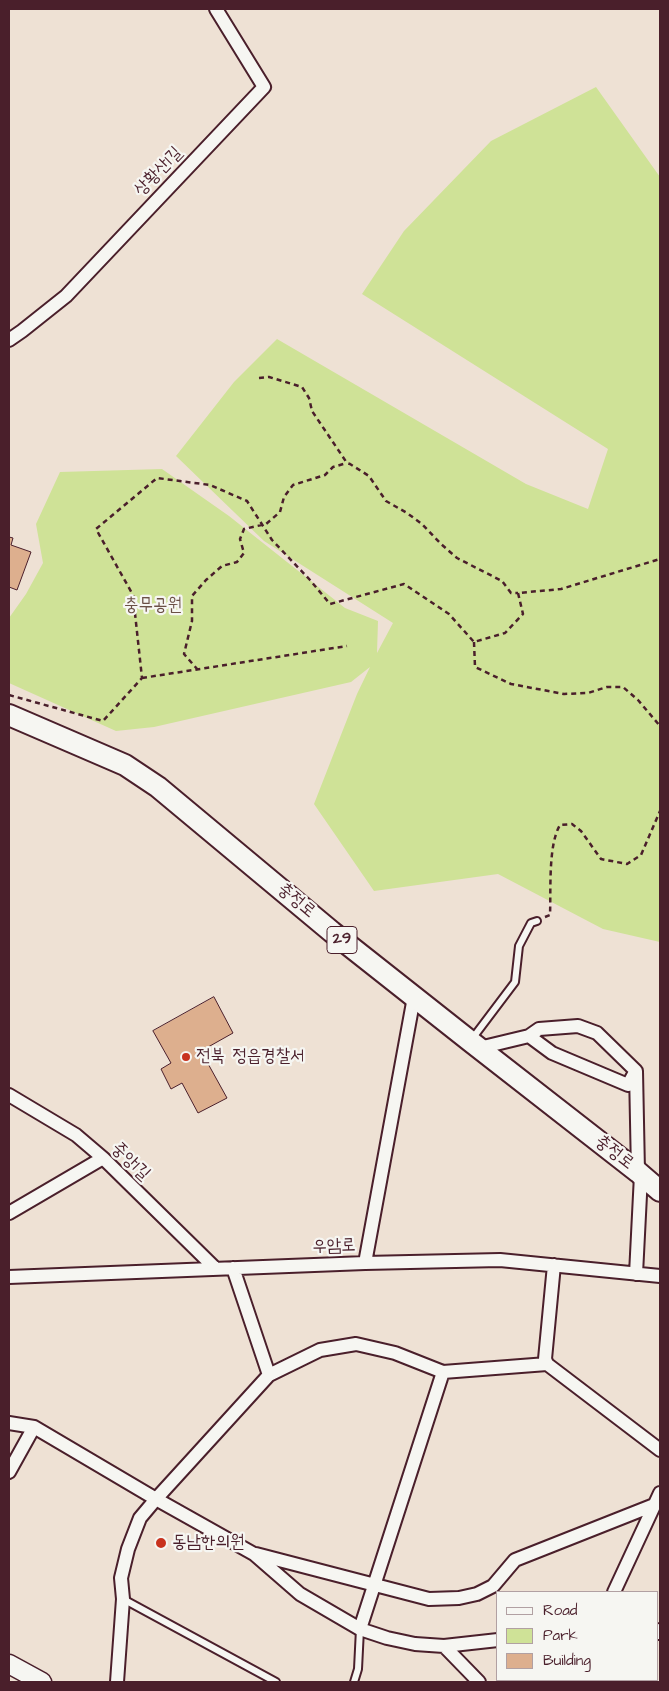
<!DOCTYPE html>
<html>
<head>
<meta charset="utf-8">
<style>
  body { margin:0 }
  #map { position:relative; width:669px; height:1691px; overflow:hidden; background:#eee1d4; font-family:"Architects Daughter",sans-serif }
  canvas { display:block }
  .frame { position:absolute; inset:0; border:10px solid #4a1f2b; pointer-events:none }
  .legend { position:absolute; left:496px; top:1591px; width:162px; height:90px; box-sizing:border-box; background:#f6f6f2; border:1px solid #b1a0a2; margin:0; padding:6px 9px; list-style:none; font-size:15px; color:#4a1f2b }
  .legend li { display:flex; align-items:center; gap:10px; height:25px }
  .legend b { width:25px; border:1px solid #b1a0a2 }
</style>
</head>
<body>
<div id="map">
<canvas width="669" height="1691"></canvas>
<div class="frame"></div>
<ul class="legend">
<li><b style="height:6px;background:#f6f6f2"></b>Road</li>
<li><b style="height:14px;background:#cfe297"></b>Park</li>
<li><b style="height:14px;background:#ddaf8e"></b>Building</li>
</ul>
</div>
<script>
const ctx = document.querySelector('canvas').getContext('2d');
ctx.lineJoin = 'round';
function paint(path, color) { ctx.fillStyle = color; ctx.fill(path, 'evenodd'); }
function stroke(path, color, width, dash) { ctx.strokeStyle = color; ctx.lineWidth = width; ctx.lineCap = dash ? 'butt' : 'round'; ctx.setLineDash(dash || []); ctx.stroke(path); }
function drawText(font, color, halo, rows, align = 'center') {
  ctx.font = font + ' "Architects Daughter","Poor Story",sans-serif'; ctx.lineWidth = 4.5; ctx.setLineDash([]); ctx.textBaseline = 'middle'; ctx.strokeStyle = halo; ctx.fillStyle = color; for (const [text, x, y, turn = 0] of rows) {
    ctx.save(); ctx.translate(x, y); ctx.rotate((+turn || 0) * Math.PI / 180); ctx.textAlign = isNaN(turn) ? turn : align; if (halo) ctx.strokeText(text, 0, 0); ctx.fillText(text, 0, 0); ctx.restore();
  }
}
const green = new Path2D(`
  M596,87L660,177V942L603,929L498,874L374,891L314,804L357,694L370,667L351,682L154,727L116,731L9,683V618L26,594L43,563L36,524L60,472L162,469L229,516L345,608L378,621L377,653L393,623L264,541L176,456L234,382L277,339L526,484L588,509L608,449L362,294L404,231L491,141Z`);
const building = new Path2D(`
  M9,537L13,538L11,545L31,552L17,590L9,587Z
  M214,997L233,1033L201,1051L227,1098L198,1113L182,1083L171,1089L161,1069L171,1063L153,1031Z`);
const path = new Path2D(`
  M259,378L269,377L302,387L309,398L312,411L347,463L350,464L369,476L386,501L407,513L422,524L441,544L457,558L502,581L511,593H518
  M474,642L475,667L511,684L564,694L588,693L607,687H623L638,700L660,726
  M198,670L184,654L192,621V596L206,580L222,566L237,562L244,553L240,539L244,529L266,524L280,512L284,497L293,485L325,475L333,467L347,463
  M142,678L347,646
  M9,695L103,721L142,678L133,595L96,529L157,478L210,485L247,501L272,540L310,580L330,604L404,584L449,614L474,642L505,633L523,614L518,593L561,589L660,559
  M545,917L550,915C551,890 548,845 560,825L572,824L581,831L601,859L627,864L641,855L660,811`);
const lane = new Path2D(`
  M472,1039L515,982L519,946L531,923L537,921
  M123,1599L276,1682
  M354,1682L358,1669L360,1629`);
const street = new Path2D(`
  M9,340L22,331L66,296L264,87L216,9
  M529,1036L552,1053L628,1085L635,1072
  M479,1048L529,1036L539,1029L578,1026L597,1033L636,1071L638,1172
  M9,1095L76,1135L103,1158L216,1269
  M9,1213L103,1158
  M365,1263L414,997
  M554,1265L545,1359L547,1364L660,1450
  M233,1268L269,1375
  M636,1274L641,1175
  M9,1277L365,1263L500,1260L660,1276
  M9,1423L34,1427L156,1499L254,1554L300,1594L360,1629L387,1638L415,1644L444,1646L498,1640
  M9,1472L34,1427
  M256,1554L429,1599L459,1598L477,1594L493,1586L515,1560L654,1505
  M614,1592L660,1493
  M360,1629L443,1372
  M658,1633L660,1630
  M444,1646L479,1682
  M117,1682L123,1599L121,1578L128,1549L140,1518L156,1499L269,1375L320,1350L356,1344L395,1353L443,1372L547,1364
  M624,1682L625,1680`);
const secondary = new Path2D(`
  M9,1664L42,1682`);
const primary = new Path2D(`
  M9,715L125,765L158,787L332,932L470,1041L638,1172L660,1191`);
const markers = [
  [186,1057,5,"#c8321e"],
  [161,1543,6,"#c8321e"]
];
const shields = [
  [342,940,30]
];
const shieldNames = [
  ["29",342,940]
];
const streetNames = [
  ["상황산1길",159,172,-46],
  ["충정로",296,901,40],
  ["충정로",614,1153,38],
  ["중앙1길",130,1162,44],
  ["우암로",334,1247,-2]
];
const parkNames = [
  ["충무공원",153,606]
];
const poiNames = [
  ["전북 정읍경찰서",196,1057],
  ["동남한의원",172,1543]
];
paint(green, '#cfe297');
paint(building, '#ddaf8e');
stroke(building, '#4a1f2b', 1);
stroke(lane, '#4a1f2b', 10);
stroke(street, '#4a1f2b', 16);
stroke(secondary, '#4a1f2b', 21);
stroke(primary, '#4a1f2b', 24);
stroke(path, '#4a1f2b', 2.5, [5, 4]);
stroke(lane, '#f6f6f2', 6);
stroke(street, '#f6f6f2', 12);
stroke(secondary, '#f6f6f2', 18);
stroke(primary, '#f6f6f2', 20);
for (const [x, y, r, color] of markers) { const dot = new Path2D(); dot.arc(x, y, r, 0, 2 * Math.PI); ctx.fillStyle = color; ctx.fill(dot); stroke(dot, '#f6f6f2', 2); }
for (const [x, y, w] of shields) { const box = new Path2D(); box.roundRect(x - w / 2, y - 13.5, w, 27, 4); ctx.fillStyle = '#f6f6f2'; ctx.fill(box); stroke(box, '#4a1f2b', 1); }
drawText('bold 16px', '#4a1f2b', null, shieldNames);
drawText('18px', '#4a1f2b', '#f6f6f2', streetNames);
drawText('18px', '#6b5046', '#f6f6f2', parkNames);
drawText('18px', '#4a1f2b', '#f6f6f2', poiNames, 'left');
</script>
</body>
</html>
